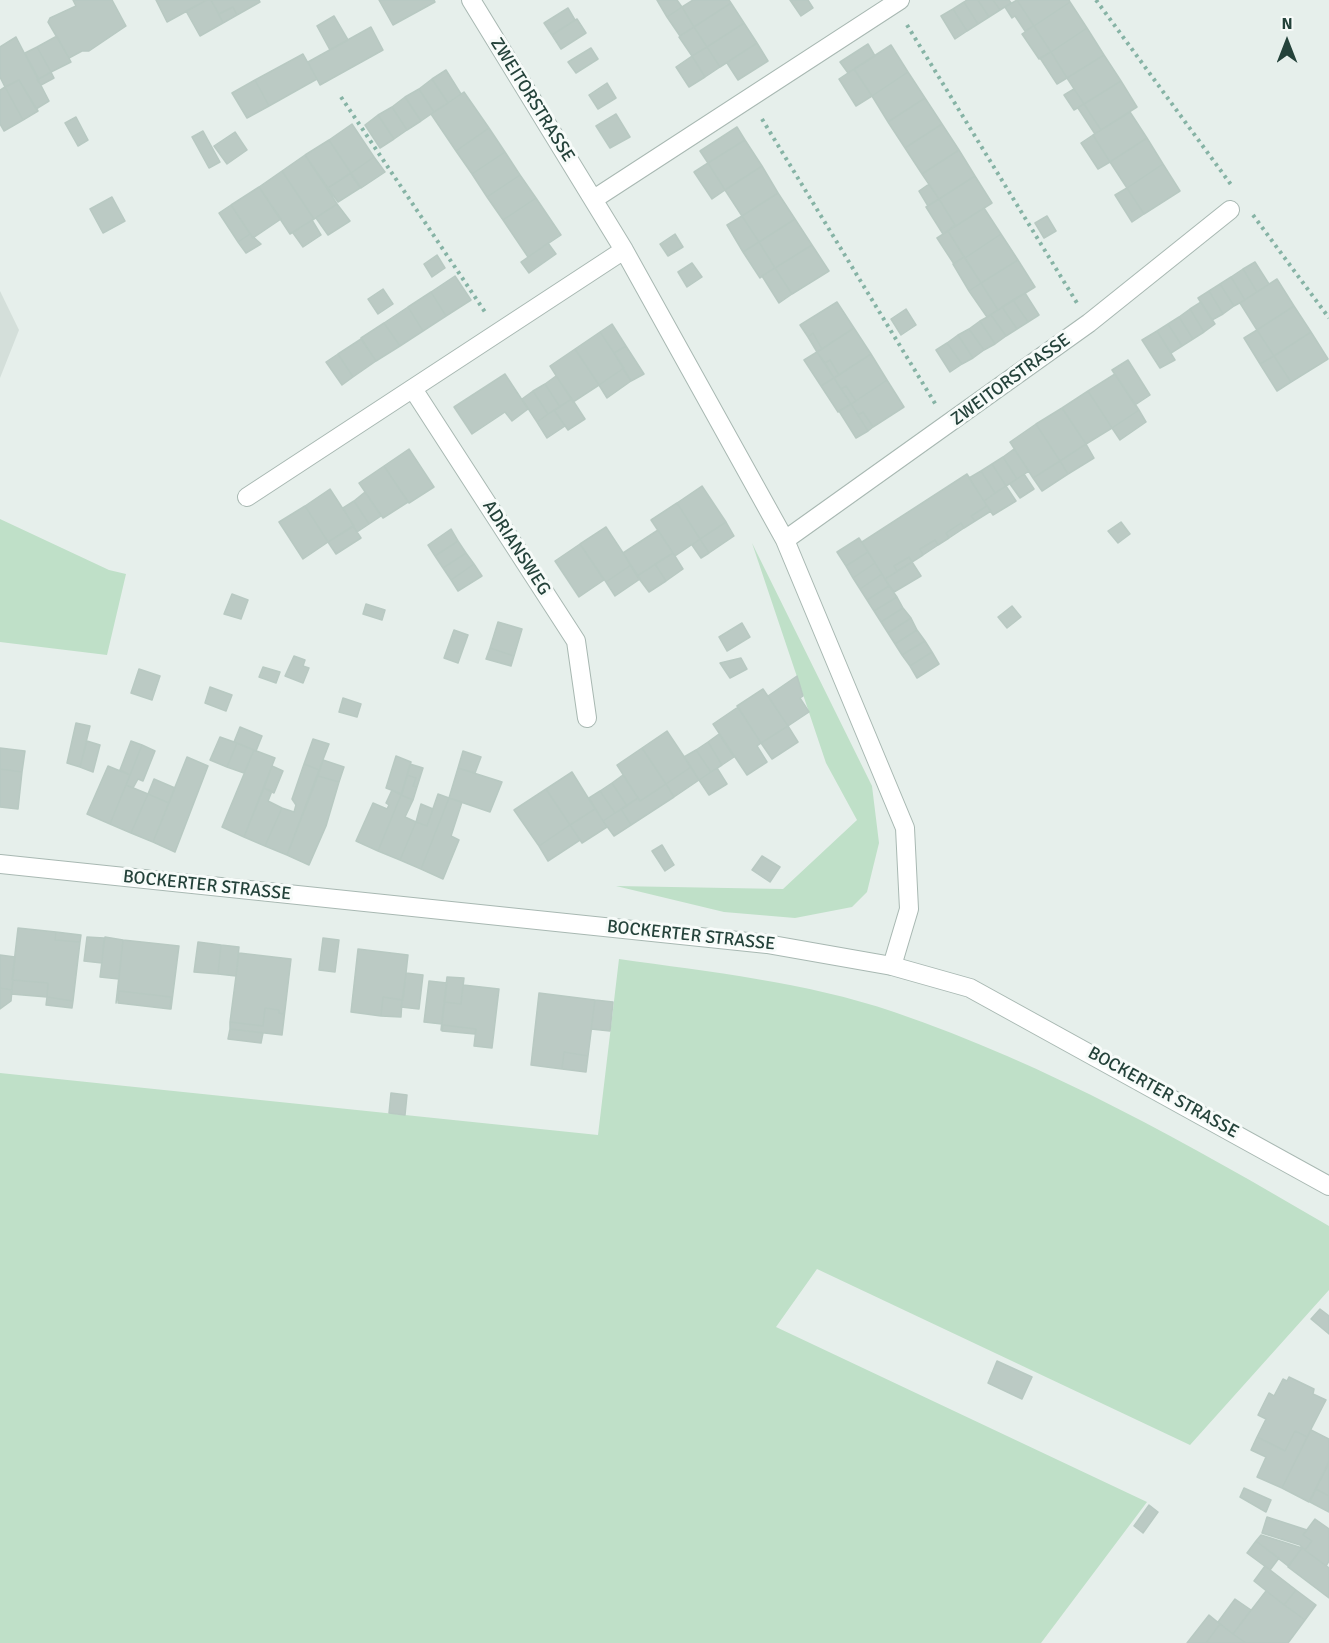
<!DOCTYPE html>
<html>
<head>
<meta charset="utf-8">
<style>
  body { margin:0 }
  #map { position:relative; width:1329px; height:1643px; overflow:hidden; background:#e6efeb; font-family:Signika,sans-serif }
  canvas { display:block }
  .north { position:absolute; left:1257px; top:12px; width:60px; height:60px; -webkit-text-stroke:4px #f7fbf9; paint-order:stroke; rotate:0deg; font-size:16px; font-weight:700; line-height:24px; text-align:center; color:#24423a }
  .north::after { content:''; display:block; margin:auto; width:21px; height:27px; background:#24423a; clip-path:polygon(50% 0,100% 100%,50% 72%,0 100%) }
</style>
</head>
<body>
<div id="map">
<canvas width="1329" height="1643"></canvas>
<div class="north">N</div>
</div>
<script>
const ctx = document.querySelector('canvas').getContext('2d');
ctx.lineJoin = 'round';
function paint(path, color) { ctx.fillStyle = color; ctx.fill(path, 'evenodd'); }
function stroke(path, color, width, dash) { ctx.strokeStyle = color; ctx.lineWidth = width; ctx.lineCap = dash ? 'butt' : 'round'; ctx.setLineDash(dash || []); ctx.stroke(path); }
function drawText(font, color, halo, rows, align = 'center') {
  ctx.font = font + ' Signika,sans-serif'; ctx.lineWidth = 6; ctx.setLineDash([]); ctx.textBaseline = 'middle'; ctx.strokeStyle = halo; ctx.fillStyle = color; for (const [text, x, y, turn = 0] of rows) {
    ctx.save(); ctx.translate(x, y); ctx.rotate((+turn || 0) * Math.PI / 180); ctx.textAlign = isNaN(turn) ? turn : align; if (halo) ctx.strokeText(text, 0, 0); ctx.fillText(text, 0, 0); ctx.restore();
  }
}
const built = new Path2D(`
  M0,291L19,330L0,378Z`);
const green = new Path2D(`
  M0,519L109,570L126,574L107,655L0,642Z
  M752,543L872,786L879,843L867,892L852,907L795,918L724,912L616,886L783,889L857,820L826,763Z
  M619,959C711,972 806,982 894,1012C1049,1065 1189,1144 1329,1226V1290L1190,1445L817,1269L776,1327L1147,1502L1041,1643H0V1073L598,1135Z`);
const building = new Path2D(`
  M73,0H112L126,26L89,51H82L69,58L48,22L50,18L76,6Z
  M156,0H207L167,22Z
  M207,0H211L223,23L200,36L186,11Z
  M211,0H259L260,2L237,15L233,7L219,14Z
  M379,0H434L435,2L393,25Z
  M657,0H677L682,7L667,17Z
  M693,0H729L731,3L694,27L682,7Z
  M790,0H808L813,8L801,16Z
  M967,0H978L989,17L978,24L964,2Z
  M978,0H993L1000,10L989,17Z
  M993,0H1009L1011,3L1000,10Z
  M1017,0H1069L1070,2L1034,26Z
  M1017,0L1034,26L1025,31L1015,16L1012,18L1005,7Z
  M964,2L978,24L967,31L953,9Z
  M1070,2L1087,28L1051,52L1034,26Z
  M731,3L744,23L707,47L694,27Z
  M233,7L237,15L223,23L219,14Z
  M682,7L694,27L680,36L667,17Z
  M568,8L575,20L552,35L544,23Z
  M953,9L967,31L955,39L941,16Z
  M334,16L348,40L330,50L317,26Z
  M577,19L586,33L561,49L552,35Z
  M744,23L757,43L720,67L707,47Z
  M1034,26L1051,52L1039,59L1022,34Z
  M371,27L383,50L320,85L308,62Z
  M694,27L707,47L692,56L679,37Z
  M1087,28L1104,55L1067,78L1051,52Z
  M57,36L71,62L51,72L37,47Z
  M16,37L49,101L36,109L19,80L5,87L0,77V47Z
  M757,43L768,61L738,80L727,63Z
  M868,44L875,56L848,73L840,62Z
  M891,45L908,72L872,96L854,69Z
  M37,47L51,72L39,79L25,53Z
  M707,47L720,67L705,77L692,56Z
  M591,48L598,59L576,73L568,62Z
  M1051,52L1067,78L1057,84L1040,58Z
  M303,54L317,79L269,106L255,80Z
  M1104,55L1121,81L1084,104L1067,78Z
  M692,56L705,77L689,87L676,67Z
  M854,69L872,96L856,106L839,79Z
  M446,70L461,94L448,103L432,79Z
  M51,72L54,78L41,85L37,80Z
  M908,72L925,98L888,122L872,96Z
  M432,79L448,103L434,112L419,89Z
  M19,80L38,111L23,120L5,87Z
  M255,80L269,106L247,118L232,93Z
  M1121,81L1137,107L1101,130L1084,104Z
  M607,83L616,98L598,109L589,95Z
  M5,87L23,120L4,131L0,124V90Z
  M419,89L434,112L421,121L405,97Z
  M1074,89L1084,104L1074,110L1064,95Z
  M464,92L489,128L456,151L431,114Z
  M405,97L421,121L407,130L392,107Z
  M925,98L942,124L905,148L888,122Z
  M1084,104L1101,130L1095,134L1078,108Z
  M392,107L407,130L394,139L378,115Z
  M1130,112L1147,138L1110,162L1093,135Z
  M616,114L630,137L610,148L596,126Z
  M378,115L394,139L380,148L365,125Z
  M76,117L88,140L78,146L65,123Z
  M352,124L374,157L351,173L329,140Z
  M942,124L959,150L922,174L905,148Z
  M737,127L745,140L708,163L700,151Z
  M489,128L505,152L472,174L456,151Z
  M203,131L220,162L209,168L192,137Z
  M235,132L247,150L227,164L214,146Z
  M1093,135L1110,162L1098,169L1081,143Z
  M1147,138L1163,164L1127,188L1110,162Z
  M329,140L351,173L328,188L305,155Z
  M745,140L762,166L725,190L708,163Z
  M959,150L975,176L939,199L922,174Z
  M505,152L520,175L487,197L472,174Z
  M305,155L337,204L314,219L282,171Z
  M374,157L385,172L361,188L351,173Z
  M708,163L725,190L712,199L694,172Z
  M1163,164L1180,191L1144,214L1127,188Z
  M762,166L778,193L742,216L725,190Z
  M282,171L314,219L290,234L259,187Z
  M350,173L360,188L338,202L328,188Z
  M520,175L536,198L503,220L487,197Z
  M975,176L992,203L948,231L955,225L939,199Z
  M929,184L939,199L928,206L919,191Z
  M259,187L281,219L253,238L231,205Z
  M1127,188L1144,214L1132,222L1115,195Z
  M778,193L795,219L759,242L742,216Z
  M112,197L125,221L103,233L90,209Z
  M536,198L561,235L528,257L503,220Z
  M939,199L955,225L943,234L926,207Z
  M337,204L350,221L328,235L316,218Z
  M231,205L250,234L238,242L219,213Z
  M984,208L1001,234L965,258L948,231Z
  M742,216L759,242L743,252L727,225Z
  M1047,216L1056,231L1044,238L1035,223Z
  M795,219L812,245L775,268L759,242Z
  M312,220L321,235L303,247L293,233Z
  M948,231L964,257L954,264L937,238Z
  M250,234L261,244L246,253L238,242Z
  M675,234L683,247L668,256L660,244Z
  M1001,234L1018,260L981,283L965,258Z
  M759,242L775,268L760,278L743,252Z
  M548,243L556,254L529,273L521,262Z
  M812,245L829,271L792,294L775,268Z
  M437,255L445,268L432,277L424,264Z
  M964,257L981,283L969,291L953,264Z
  M1018,260L1035,287L998,310L981,283Z
  M1255,262L1269,284L1257,292L1243,269Z
  M692,263L702,277L687,287L678,272Z
  M775,268L792,294L779,303L762,276Z
  M1243,269L1257,292L1245,300L1231,277Z
  M455,276L471,300L446,316L431,292Z
  M1231,277L1245,300L1234,306L1220,284Z
  M1277,279L1294,306L1257,330L1240,303Z
  M981,283L998,310L987,317L969,291Z
  M1220,284L1234,306L1223,314L1209,291Z
  M383,289L393,304L378,314L368,299Z
  M1209,291L1223,314L1212,320L1198,298Z
  M431,292L446,316L423,331L408,307Z
  M1025,293L1039,315L1028,322L1013,300Z
  M1013,300L1028,322L1017,329L1002,307Z
  M837,302L854,328L822,349L813,333L808,337L800,325Z
  M1201,302L1215,324L1204,332L1190,309Z
  M1294,306L1311,332L1274,356L1257,330Z
  M408,307L423,331L400,346L384,323Z
  M1002,307L1017,329L1006,336L991,315Z
  M906,309L916,325L901,335L891,319Z
  M1190,309L1204,332L1193,339L1179,317Z
  M991,315L1006,336L995,344L980,321Z
  M1179,317L1193,339L1182,346L1168,324Z
  M980,321L995,344L984,350L969,329Z
  M384,323L400,346L376,361L361,338Z
  M612,324L626,346L614,353L600,332Z
  M1168,324L1182,346L1171,353L1157,331Z
  M854,328L871,354L839,375L830,360L825,363L817,352Z
  M969,329L984,350L973,358L958,335Z
  M1257,330L1274,356L1260,364L1244,338Z
  M1157,331L1175,360L1160,368L1142,340Z
  M600,332L624,368L599,385L575,349Z
  M1311,332L1328,359L1291,382L1274,356Z
  M813,333L822,349L817,352L808,337Z
  M958,335L973,358L962,364L947,343Z
  M361,339L376,361L353,377L338,354Z
  M947,343L962,364L950,372L936,350Z
  M626,346L644,374L631,381L614,353Z
  M575,349L599,385L573,402L550,366Z
  M817,352L834,378L821,386L804,360Z
  M338,354L353,377L342,385L326,362Z
  M871,354L887,380L856,401L846,386L841,389L834,378Z
  M1274,356L1291,382L1277,391L1260,364Z
  M830,360L839,375L834,378L825,363Z
  M1128,360L1150,395L1135,405L1112,370Z
  M623,369L631,381L607,398L599,385Z
  M505,374L528,409L512,421L505,412L472,434L454,407Z
  M1115,374L1139,410L1112,428L1088,391Z
  M556,376L572,399L560,407L545,384Z
  M834,378L851,404L838,412L821,386Z
  M887,380L904,407L873,427L863,412L858,415L851,404Z
  M545,384L560,407L548,414L533,391Z
  M846,386L856,401L851,404L841,389Z
  M533,391L548,414L537,422L522,399Z
  M1088,391L1112,428L1086,444L1062,408Z
  M572,399L585,419L568,430L554,410Z
  M851,404L868,431L856,438L839,411Z
  M1062,408L1086,444L1060,461L1036,424Z
  M554,410L565,426L547,438L537,422Z
  M1139,410L1146,422L1120,440L1112,428Z
  M863,412L873,427L868,431L858,415Z
  M1036,424L1060,461L1033,478L1010,442Z
  M1086,444L1094,458L1068,474L1060,461Z
  M409,449L434,487L409,503L384,466Z
  M1014,449L1029,471L1017,479L1003,457Z
  M1003,457L1017,479L1006,486L992,464Z
  M1060,461L1068,474L1042,491L1033,478Z
  M992,464L1006,486L995,493L981,471Z
  M384,466L408,502L383,518L359,483Z
  M981,471L995,493L984,501L969,478Z
  M967,474L987,506L971,516L975,521L964,528L961,523L946,533L949,538L938,545L935,540L920,549L923,555L912,562L909,557L894,566L897,571L885,579L862,542Z
  M1024,474L1034,489L1020,498L1010,484Z
  M702,486L726,522L700,539L677,503Z
  M1006,486L1016,501L993,515L984,501Z
  M330,489L354,526L328,542L305,506Z
  M365,492L381,516L369,524L354,501Z
  M354,501L369,524L357,532L343,508Z
  M677,503L700,539L675,556L651,520Z
  M305,506L328,542L303,559L279,522Z
  M987,506L991,511L975,521L971,516Z
  M726,522L734,536L709,553L700,539Z
  M1121,522L1130,534L1118,543L1108,531Z
  M961,523L964,528L949,538L946,533Z
  M353,526L361,538L336,554L328,542Z
  M606,527L631,565L606,582L580,544Z
  M451,529L458,541L435,556L428,545Z
  M658,530L673,553L637,576L623,553Z
  M859,538L868,552L846,566L837,552Z
  M700,539L709,553L701,558L692,545Z
  M935,540L938,545L923,555L920,549Z
  M458,541L466,553L443,568L435,556Z
  M580,544L604,580L579,597L555,561Z
  M868,552L875,563L853,578L846,566Z
  M466,553L474,564L451,580L443,568Z
  M673,553L683,569L666,581L655,564Z
  M909,557L912,562L897,571L894,566Z
  M912,562L921,576L894,592L885,579Z
  M875,563L882,574L860,589L853,578Z
  M474,564L482,576L458,591L451,580Z
  M655,564L666,581L649,592L637,576Z
  M631,565L640,579L615,596L606,582Z
  M882,574L889,586L867,600L860,589Z
  M889,586L897,597L874,611L867,600Z
  M232,594L248,600L241,619L224,614Z
  M897,597L903,608L881,622L874,611Z
  M366,604L385,610L382,620L363,614Z
  M1012,606L1021,617L1007,628L998,617Z
  M903,608L911,618L888,633L881,622Z
  M911,618L917,630L895,644L888,633Z
  M498,622L522,629L514,656L490,648Z
  M742,623L750,637L727,651L719,637Z
  M454,630L468,635L458,663L444,658Z
  M917,630L925,641L902,655L895,644Z
  M925,641L932,652L910,666L902,655Z
  M490,648L514,656L511,666L486,659Z
  M932,652L939,664L917,678L910,666Z
  M294,656L305,660L303,666L309,668L303,683L285,676Z
  M741,658L747,669L730,678L720,663Z
  M263,667L280,672L276,683L259,677Z
  M139,669L160,676L152,700L131,693Z
  M797,676L803,696L800,698L809,712L788,726L768,696Z
  M210,687L232,695L226,711L205,703Z
  M763,689L788,726L761,743L737,706Z
  M343,698L361,704L357,717L339,712Z
  M738,707L761,743L757,746L767,762L747,775L713,724Z
  M76,723L90,726L80,767L67,763Z
  M788,726L798,742L772,759L761,743Z
  M240,727L262,736L256,751L234,742Z
  M667,731L691,767L666,784L642,748Z
  M719,734L734,757L722,765L708,742Z
  M220,737L237,743L227,767L210,760Z
  M313,739L329,744L319,770L304,764Z
  M87,741L100,745L93,772L80,767Z
  M131,741L142,745L130,775L120,770Z
  M708,742L722,765L711,772L696,750Z
  M237,743L254,750L244,773L227,767Z
  M142,745L155,751L143,781L138,779L133,788L126,785Z
  M0,748L25,751L22,772L0,769Z
  M642,748L666,784L640,801L617,765Z
  M254,750L275,758L244,837L222,827Z
  M696,750L711,772L699,780L684,757Z
  M463,751L481,757L475,773L458,768Z
  M396,756L411,762L402,794L386,788Z
  M187,757L208,766L175,852L153,842Z
  M323,760L344,767L339,782L318,776Z
  M304,764L319,770L287,855L265,846L282,808L294,812L296,805L292,799Z
  M410,764L423,768L417,787L413,786L416,778L407,775Z
  M108,766L130,775L110,824L87,814Z
  M272,766L283,771L274,793L264,788Z
  M691,767L699,780L674,797L666,784Z
  M458,768L502,782L490,812L449,798Z
  M717,768L727,784L709,795L699,780Z
  M0,769L22,772L18,809L0,807Z
  M572,772L595,809L570,825L546,789Z
  M407,775L416,778L413,786L417,787L413,800L401,795Z
  M623,775L638,798L627,806L612,783Z
  M318,776L339,782L326,826L309,865L287,855Z
  M154,779L175,788L169,803L148,794Z
  M612,783L627,806L615,813L600,791Z
  M666,784L674,797L631,825L621,809L638,798L640,801Z
  M126,785L148,794L131,833L110,824Z
  M264,788L272,791L268,801L282,808L265,846L244,837Z
  M546,789L570,825L539,846L514,810Z
  M392,790L401,795L378,851L356,841L373,803L387,809L389,805L386,803Z
  M600,791L615,813L603,821L589,798Z
  M148,794L169,803L153,842L131,833Z
  M438,794L449,798L421,869L400,860L416,822L427,826Z
  M401,795L413,800L405,817L416,822L400,860L378,851Z
  M449,798L462,802L451,836L459,840L443,879L421,869Z
  M421,804L433,809L427,826L416,822Z
  M595,809L607,827L582,843L570,825Z
  M621,809L631,825L614,836L603,821Z
  M570,825L580,840L548,861L539,846Z
  M662,845L674,865L665,871L652,851Z
  M762,856L780,867L770,882L752,870Z
  M18,928L56,932L55,940L80,942L73,1001L47,997L48,983L12,980Z
  M56,932L81,935L80,942L55,940Z
  M87,937L104,938L102,963L84,961Z
  M105,937L123,940L119,979L100,977Z
  M323,938L339,940L335,972L319,970Z
  M123,940L179,946L171,1009V997L119,991L116,1003Z
  M198,942L221,945L218,974L194,972Z
  M221,945L239,947L236,976L218,974Z
  M358,949L408,955L403,1000L383,997L381,1016L351,1012Z
  M239,953L291,959L285,1010L283,1014L279,1013V1010L265,1008L263,1026L230,1022Z
  M0,955L15,957L12,990L0,988Z
  M406,973L423,975L419,1009L401,1007Z
  M447,977L464,978L461,1004L444,1002Z
  M13,980L48,983L47,997L11,994Z
  M429,981L447,983L442,1024L424,1022Z
  M463,985L499,989L492,1048L474,1046L476,1029L443,1025L441,1030L444,1002L461,1004Z
  M0,988L12,990L11,1001L0,1009Z
  M119,991L171,997L170,1009L118,1003Z
  M539,993L595,1000L588,1056L564,1052L562,1069L531,1065Z
  M47,997L73,1001L72,1008L46,1005Z
  M383,997L402,1000L401,1017L381,1016Z
  M595,1000L613,1002L610,1031L591,1029Z
  M265,1008L279,1010V1013L283,1014L285,1010L282,1035L230,1029V1022L263,1026Z
  M443,1025L476,1029L475,1034L442,1031Z
  M230,1029L263,1033L261,1043L228,1039Z
  M564,1052L588,1056L586,1072L562,1069Z
  M391,1093L407,1095L405,1115L389,1113Z
  M1320,1309L1329,1316V1334L1311,1319Z
  M997,1361L1032,1377L1022,1399L988,1383Z
  M1289,1377L1314,1389L1313,1394L1326,1400L1307,1437L1295,1431L1285,1451L1257,1437L1266,1419L1258,1415L1269,1393L1274,1396L1283,1379L1287,1381Z
  M1311,1430L1329,1439V1461L1309,1502L1282,1488Z
  M1295,1431L1307,1437L1282,1488L1257,1477L1266,1457L1251,1450L1257,1437L1285,1451Z
  M1329,1463V1496L1316,1489Z
  M1244,1488L1271,1500L1266,1512L1240,1497Z
  M1316,1489L1329,1496V1512L1310,1502Z
  M1149,1505L1158,1512L1143,1533L1134,1526Z
  M1267,1517L1307,1530L1303,1535L1312,1541L1305,1550L1300,1545L1262,1533Z
  M1315,1519L1329,1529V1561L1326,1566L1305,1550L1312,1541L1303,1535Z
  M1261,1535L1302,1548L1288,1566L1256,1541Z
  M1256,1541L1279,1558L1270,1570L1247,1553Z
  M1302,1548L1329,1568V1598L1288,1567Z
  M1265,1566L1296,1590L1284,1605L1254,1581Z
  M1296,1590L1316,1605L1305,1620L1284,1605Z
  M1266,1591L1305,1620L1288,1643H1246L1233,1634Z
  M1235,1599L1251,1610L1233,1634L1218,1622Z
  M1209,1615L1220,1624L1206,1643H1187Z
  M1220,1624L1233,1634L1246,1643H1206Z`);
const path = new Path2D(`
  M1096,0L1232,186
  M907,25L1077,303
  M341,97L485,312
  M762,119L936,405
  M1253,215L1329,318`);
const minor = new Path2D(`
  M471,0L624,250L785,540L905,828L909,909L892,966
  M594,199L900,0
  M413,389L576,641L587,718
  M247,497L624,250
  M785,540L1089,323L1230,210`);
const tertiary = new Path2D(`
  M0,864L767,944L892,966L970,988L1329,1186`);
const streetNames = [
  ["ZWEITORSTRASSE",532,100,58],
  ["ZWEITORSTRASSE",1011,380,-36],
  ["ADRIANSWEG",516,548,57],
  ["BOCKERTER STRASSE",207,886,6],
  ["BOCKERTER STRASSE",691,936,6],
  ["BOCKERTER STRASSE",1163,1093,29]
];
paint(built, '#d4dfda');
paint(green, '#bfe0c8');
paint(building, '#bbcac4');
stroke(building, '#b8c9c2', 1.5);
stroke(minor, '#a8b8b2', 20);
stroke(tertiary, '#a8b8b2', 20);
stroke(path, '#86b3a5', 4, [3, 4.5]);
stroke(minor, '#fff', 18);
stroke(tertiary, '#fff', 18);
drawText('18px', '#24423a', '#f7fbf9', streetNames);
</script>
</body>
</html>
